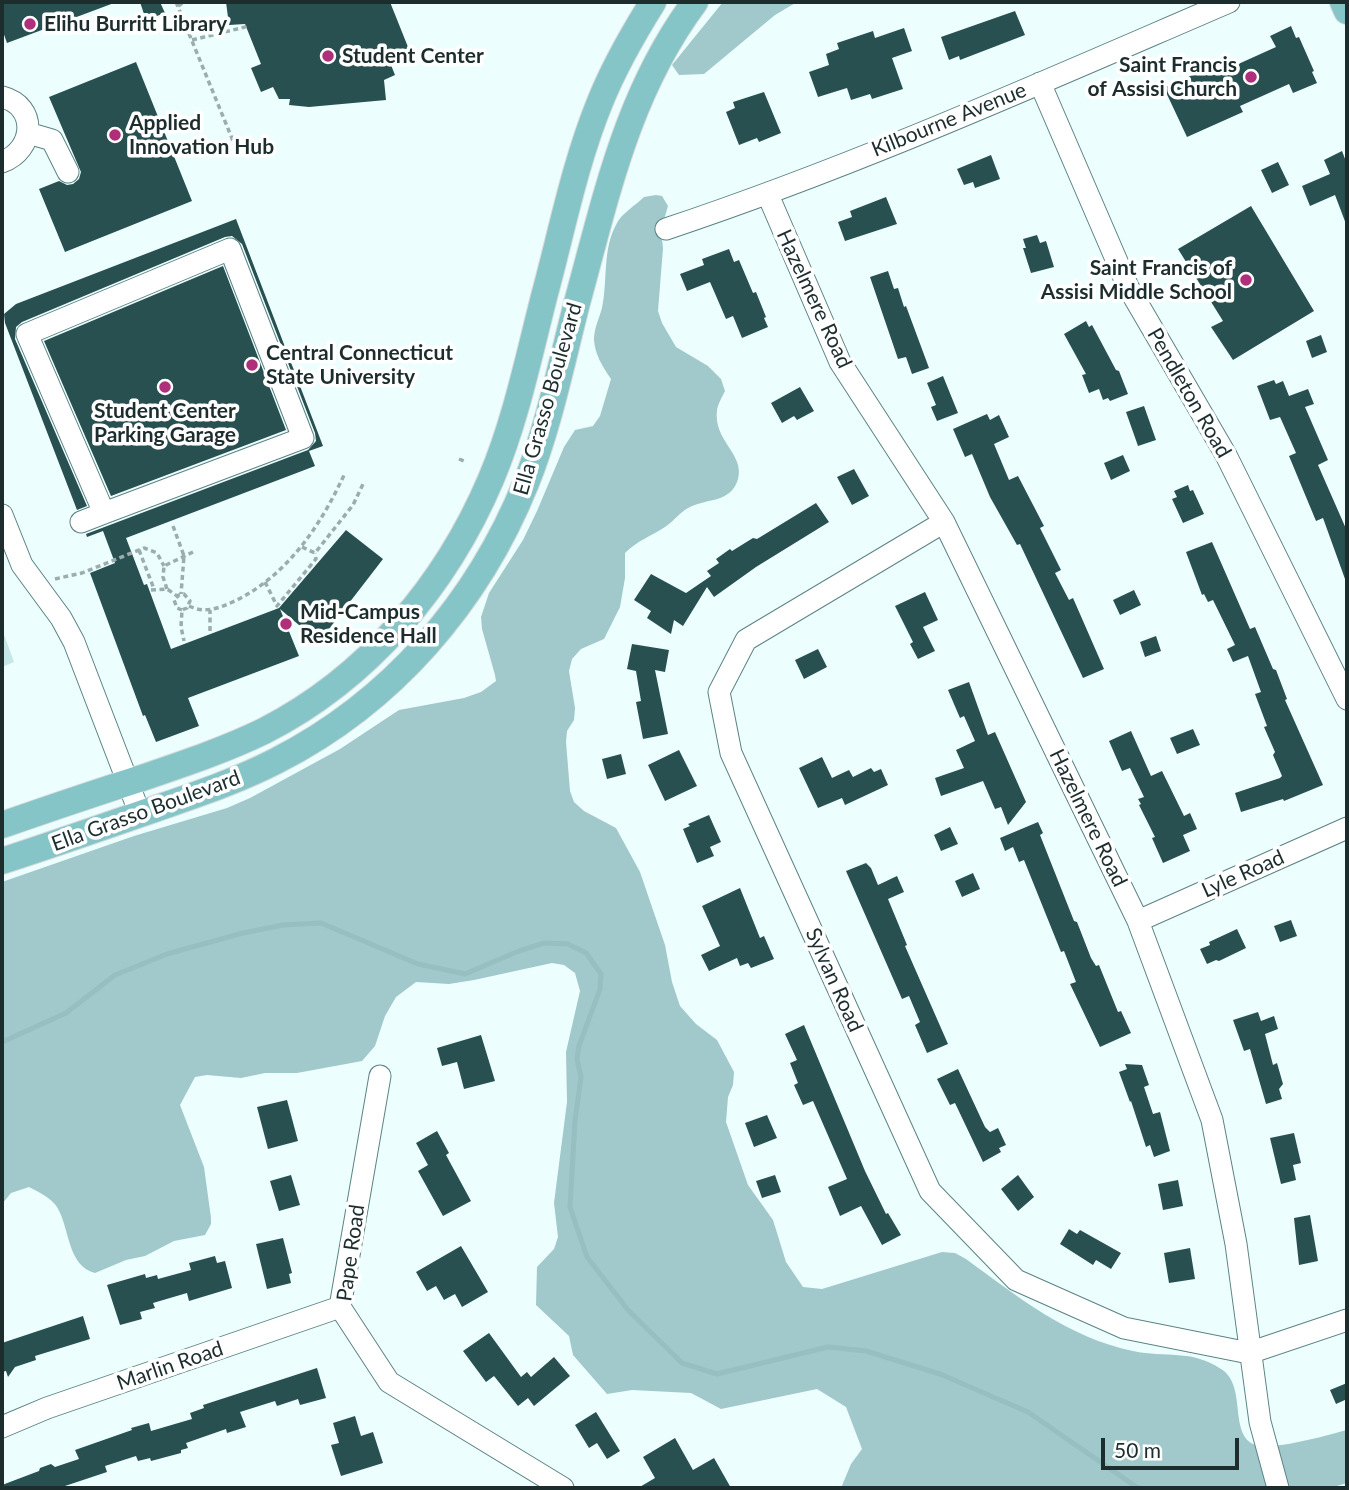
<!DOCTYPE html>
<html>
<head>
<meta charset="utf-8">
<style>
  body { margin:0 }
  #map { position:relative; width:1349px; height:1490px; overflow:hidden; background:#edfefe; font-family:Lato,sans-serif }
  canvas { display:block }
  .frame { position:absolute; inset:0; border:4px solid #1d2d2e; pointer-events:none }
  .scale { position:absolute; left:1101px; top:1438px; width:138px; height:32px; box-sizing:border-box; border:4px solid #1d2d2e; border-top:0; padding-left:9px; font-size:21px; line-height:24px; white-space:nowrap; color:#1d2d2e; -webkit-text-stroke:5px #fff; paint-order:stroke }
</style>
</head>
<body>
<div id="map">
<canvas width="1349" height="1490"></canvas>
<div class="frame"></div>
<div class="scale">50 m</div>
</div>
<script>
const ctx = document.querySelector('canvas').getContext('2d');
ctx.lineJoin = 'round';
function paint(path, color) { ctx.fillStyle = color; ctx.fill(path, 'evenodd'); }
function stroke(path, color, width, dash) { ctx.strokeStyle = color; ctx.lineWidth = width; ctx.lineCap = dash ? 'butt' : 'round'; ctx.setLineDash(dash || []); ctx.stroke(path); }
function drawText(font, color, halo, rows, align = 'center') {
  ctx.font = font + ' Lato,sans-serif'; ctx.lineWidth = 7; ctx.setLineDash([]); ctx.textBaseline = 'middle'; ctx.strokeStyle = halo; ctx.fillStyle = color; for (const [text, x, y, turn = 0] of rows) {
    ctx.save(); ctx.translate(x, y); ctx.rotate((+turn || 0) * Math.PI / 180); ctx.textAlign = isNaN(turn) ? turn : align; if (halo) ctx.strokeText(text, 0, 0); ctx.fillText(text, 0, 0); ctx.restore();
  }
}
const green = new Path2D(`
  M2,629L14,662L2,667Z`);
const forest = new Path2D(`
  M723,2H797L775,15L704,74L679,75L672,65Z
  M656,195L662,196L668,206L661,230L663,248L658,311L662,323L676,347L708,366L721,379L725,391C722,397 718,404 717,410C713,441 745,454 738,479C731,503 708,498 690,507C681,511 674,521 665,527C651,536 637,541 625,553V578L620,607L604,639L581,649L572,659L569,671L575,708L574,720L567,731L566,742L570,791L574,802L584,811L616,828L640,872L665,945L672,982L680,1006L696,1024L717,1040L734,1072L733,1085L728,1097L726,1122L748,1185L773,1220L786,1262L803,1287L822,1289L942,1252L955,1253L966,1259C1018,1297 1069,1338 1133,1351C1166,1358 1191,1349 1221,1369C1247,1385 1229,1432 1253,1444C1270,1452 1328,1435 1347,1430V1483L1330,1488H841L851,1464L862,1449L846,1407L817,1389L721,1409L691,1393L632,1390L607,1394L573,1355L569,1336L536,1305L537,1267L554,1249L558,1237L554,1203L567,1102L566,1052L580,991L575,973L564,965L552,963L474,980L449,984L416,982L396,997L385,1016L375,1046L362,1061L297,1073H265L241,1078L207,1075L195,1077L180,1105L204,1167L211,1218V1224L205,1235L174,1241L145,1256L126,1260L95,1273C67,1266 70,1228 57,1207C51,1198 39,1192 29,1187L11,1193L2,1204V882L134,836L227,808L250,798L340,749L399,710L464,698L481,692L496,681L495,675L482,629L481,617L489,593L523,540L537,511L564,447L575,430L593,426L600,416L611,379C603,367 595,355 594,340C594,328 599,319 602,308C608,280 602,249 617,223C621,214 636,205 644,197Z`);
const stream = new Path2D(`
  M2,1042L66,1013L115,975L167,954L243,933L283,925L321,923L418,964L465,974L519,951L544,943L568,944L586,953L601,974L600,989L579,1046L577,1059L581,1077L575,1121L570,1207L587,1257L628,1310L682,1363L717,1374L828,1347L866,1351L940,1374L1028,1412L1138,1488`);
const building = new Path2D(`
  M2,2H114V3L7,43L2,29Z
  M140,2H160L165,13L146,20Z
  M226,2H390L410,52L389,60L395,75L384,80L386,100L309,107L289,105L290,99H279L273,87L261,92L251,68L261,64L245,24L229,25Z
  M1015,11L1025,35L960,60L959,56L949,60L941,37Z
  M1291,26L1296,38L1299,37L1314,71L1312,72L1317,83L1293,93L1289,84L1240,106L1243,112L1187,137L1164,88L1221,62L1225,70L1276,47L1270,36Z
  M904,28L912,51L892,58L903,89L872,99L870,94L851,100L847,88L818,97L809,72L829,65L826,54L839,49L837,43L873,31L875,38Z
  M136,62L192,201L65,252L39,189L59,181L67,185L73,184L79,179L81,172L49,97Z
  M764,92L781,133L759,142L757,138L739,145L726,112L735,108L733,102Z
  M1342,151L1347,164L1346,224L1335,195L1310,206L1302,186L1330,174L1324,160Z
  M991,155L1000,179L975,188L973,182L964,185L957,169Z
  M1278,162L1289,185L1272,193L1261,170Z
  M886,197L897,224L845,241L838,222L852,217L850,211Z
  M1251,206L1314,311L1233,360L1211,327L1223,321L1178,249Z
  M236,219L323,446L309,451L315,466L126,538L144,585L147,584L171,649L279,608L346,530L383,559L319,642L280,609L299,656L188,698L199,726L156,742L145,715L143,716L90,573L115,563L103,531L87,537L86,534L308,450L316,441L315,433L242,244L232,236L225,237L22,322L16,327L15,339L87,506L77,510L5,323L4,314L16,304Z
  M1037,235L1040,243L1046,241L1054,267L1031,273L1023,248H1026L1023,239Z
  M729,249L734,262L739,260L753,293L756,292L766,317L764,318L768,327L742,338L733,316L726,319L710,282L687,291L680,274L704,265L702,259Z
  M223,266L286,430L111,496L44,341Z
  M888,271L894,289L898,288L904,307L906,306L929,368L912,374L906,357L898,359L870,277Z
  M1086,321L1089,327L1092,325L1116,370L1119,371L1128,394L1110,401L1108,398L1103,400L1099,389L1089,393L1082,375L1086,374L1064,334Z
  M1321,335L1327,352L1312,358L1306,341Z
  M943,376L958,413L937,421L931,407L936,405L927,383Z
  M1274,380L1276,384L1283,381L1289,396L1308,389L1314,404L1305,407L1328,460L1318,465L1347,531V579H1345L1323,518L1316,521L1289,456L1296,453L1280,417L1270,420L1257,386Z
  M800,387L814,411L797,420L794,416L782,423L771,403Z
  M1144,406L1156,440L1138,446L1126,412Z
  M987,414L990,420L999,415L1009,437L994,444L1009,480L1018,476L1044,526L1040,528L1061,570L1055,573L1069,600L1073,598L1104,669L1083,678L1020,544L1017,545L990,497L972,454L965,457L953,429Z
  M1123,455L1130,471L1111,480L1104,463Z
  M854,469L869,496L852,505L837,477Z
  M1188,485L1190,491L1193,490L1204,514L1183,523L1172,499L1177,497L1174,491Z
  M816,503L829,522L756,567L714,597L707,587L683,626L674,620L671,634L647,618L651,611L634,600L651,574L686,593L711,576L707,571L719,563L716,559L730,549L732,551L753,538L757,539Z
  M1212,542L1250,629L1255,627L1273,669L1276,670L1287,699L1285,700L1323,785L1284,801L1283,799L1241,812L1235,793L1280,778L1282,776L1273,755L1275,752L1264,727L1267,726L1255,694L1261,692L1248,656L1233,662L1227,649L1235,645L1213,600L1208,602L1204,594L1202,595L1186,552Z
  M1134,590L1141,605L1120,615L1113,600Z
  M925,592L938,620L923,627L935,651L918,659L910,644L913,642L895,606Z
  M1156,636L1161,651L1145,657L1140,642Z
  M632,644L669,650L665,672L655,670L668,734L643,739L636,702L641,701L636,671L627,669Z
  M818,649L827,667L804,679L795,660Z
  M969,682L988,735L995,732L1026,802L1008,825L1001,807L995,809L983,781L941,796L935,778L964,768L956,750L975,741L964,716L960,718L948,690Z
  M1193,729L1200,745L1177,754L1170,738Z
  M1131,731L1151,776L1162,771L1184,816L1190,813L1197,829L1183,835L1190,851L1163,863L1152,838L1155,837L1139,805L1141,804L1138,799L1144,797L1130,768L1122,771L1109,741Z
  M679,750L697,786L665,801L648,765Z
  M621,754L626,774L607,779L602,759Z
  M822,757L832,778L849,770L853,777L871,768L874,772L881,769L888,785L845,805L842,798L818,808L799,768Z
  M709,815L721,842L710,847L714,856L697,863L683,829L690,826L688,824Z
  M1038,822L1043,833L1040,835L1074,921L1077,922L1091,958L1096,966L1099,965L1118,1012L1121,1011L1131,1033L1100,1047L1070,984L1076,982L1064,951L1061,952L1024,860L1019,862L1013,847L1005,851L1000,838Z
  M950,827L958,844L941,851L934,835Z
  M866,863L871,868L878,885L897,876L904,892L888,899L907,945L905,946L948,1044L927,1053L915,1025L920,1022L909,996L902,999L846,871Z
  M973,873L980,889L962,897L955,881Z
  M740,888L760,938L764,936L774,959L751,968L748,963L740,966L737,958L709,971L701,955L720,946L702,906Z
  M1291,920L1297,936L1280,942L1274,926Z
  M1237,929L1246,948L1219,961L1216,960L1207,964L1200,949L1210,945L1209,942Z
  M1258,1012L1261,1021L1274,1016L1278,1029L1265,1034L1273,1065L1277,1063L1283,1084L1279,1089L1282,1099L1266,1104L1250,1049L1244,1051L1233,1020Z
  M804,1025L865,1171L886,1214L888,1213L901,1235L882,1245L861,1206L840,1216L828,1187L847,1179L813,1101L803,1105L794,1085L798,1083L790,1063L797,1060L785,1034Z
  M481,1035L495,1081L464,1089L457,1062L442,1066L437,1048Z
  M1125,1064L1142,1065L1149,1085L1144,1087L1153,1114L1160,1112L1170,1151L1154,1157L1150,1145L1146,1147L1131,1101L1130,1102L1119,1072L1127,1069Z
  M958,1069L985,1127L990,1132L998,1128L1006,1145L999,1148L1001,1152L983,1162L955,1103L950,1105L937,1079Z
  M287,1100L298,1141L268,1149L257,1107Z
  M767,1115L777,1138L754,1147L745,1123Z
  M437,1131L449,1153L446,1155L471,1201L443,1216L418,1171L428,1165L416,1143Z
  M1294,1133L1301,1163L1293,1165L1296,1180L1281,1184L1270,1138Z
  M291,1175L300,1205L279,1211L270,1181Z
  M775,1175L781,1192L762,1198L756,1181Z
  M1018,1175L1034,1197L1018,1211L1001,1189Z
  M1178,1180L1183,1206L1163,1210L1158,1184Z
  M1310,1215L1318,1261L1299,1265L1294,1218Z
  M1069,1229L1077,1234L1080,1230L1121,1253L1111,1269L1096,1260L1093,1265L1060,1244Z
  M283,1238L292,1273L289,1274L291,1283L267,1289L256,1244Z
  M461,1246L488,1292L462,1307L455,1294L444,1300L436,1286L427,1291L416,1272Z
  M1190,1248L1195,1279L1169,1283L1164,1253Z
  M215,1256L217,1263L225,1261L232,1288L189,1301L187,1293L153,1303L155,1308L140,1312L142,1319L120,1325L107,1285L145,1274L146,1278L157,1275L158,1279L191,1270L189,1263Z
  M83,1316L90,1339L35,1356L36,1360L15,1367L8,1377L6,1371L2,1372V1343Z
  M489,1333L521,1377L527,1372L531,1377L554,1357L570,1376L534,1406L528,1398L518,1406L494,1376L486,1382L463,1351Z
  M317,1368L326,1398L300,1405L298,1399L277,1406L275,1401L240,1412L246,1427L227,1433L226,1429L186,1443L188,1448L181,1450V1453L151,1461L150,1458L138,1461L136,1456L105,1466L107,1472L59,1488H2V1485L39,1471L40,1468L51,1464L55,1467L79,1459L75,1450L132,1430L131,1428L149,1423L151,1431L192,1419L190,1413L204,1408L203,1405Z
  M1347,1383V1399L1336,1404L1330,1390Z
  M596,1412L620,1451L607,1459L597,1443L589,1448L575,1425Z
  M355,1416L361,1436L373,1432L383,1463L341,1476L331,1445L339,1443L333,1423Z
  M675,1438L693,1470L714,1458L731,1488H638L655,1478L643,1457Z`);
const path = new Path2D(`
  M176,2L238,153
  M178,6L184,2
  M192,40L245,27L242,24
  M459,459L464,461
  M173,526L184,556L181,594
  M302,547L315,553L353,505L364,482
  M139,550L154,589
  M55,579L82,573L144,548L157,553L164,566
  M265,582L277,606L316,559L315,553
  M167,589L163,577L164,566L193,552
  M151,590L167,589L177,596
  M189,606C205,614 219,608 235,601C288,575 321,525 345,473
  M182,610L177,608L174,600L179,595L184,594L190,601L187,608L182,610L181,627L184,641
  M210,631V610`);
const minor = new Path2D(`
  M1040,83L1128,287L1226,455L1347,699
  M2,97C38,106 35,150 2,162
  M28,133L52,140L68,172
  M768,195L840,362L944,522L1138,921L1212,1120L1236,1244L1260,1422L1278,1488
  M666,229C858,165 1043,82 1229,2
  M2,515L22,565L61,618L74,642L140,814
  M81,522L104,513L303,438L230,249L27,334L104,513
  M944,522L746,640L719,692L731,753L930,1191L1016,1280L1124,1328L1249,1353L1347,1320
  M1138,921L1347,828
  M380,1076L340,1307L389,1382L563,1488
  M2,1427L47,1408L340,1307`);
const major = new Path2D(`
  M1343,2L1347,11
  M2,825C48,809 95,793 142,778C183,764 225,750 264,731C368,678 446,585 491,479C516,420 529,355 545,293C562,230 575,163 600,102C614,67 633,34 653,2
  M2,861C51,845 100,828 149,811C192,796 235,782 276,761C392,702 478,602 526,483C549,426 562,360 578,299C607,193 628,92 695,2`);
const markers = [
  [30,24,7,"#af2f7b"],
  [328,56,7,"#af2f7b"],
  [1251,77,7,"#af2f7b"],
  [115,135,7,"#af2f7b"],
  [1246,280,7,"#af2f7b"],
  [252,365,7,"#af2f7b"],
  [165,387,7,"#af2f7b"],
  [286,624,7,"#af2f7b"]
];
const poiNames = [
  ["Elihu Burritt Library",44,24],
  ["Student Center",342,56],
  ["Saint Francis",1237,65,"right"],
  ["of Assisi Church",1237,89,"right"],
  ["Applied",129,123],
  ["Innovation Hub",129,147],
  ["Saint Francis of",1232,268,"right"],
  ["Assisi Middle School",1232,292,"right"],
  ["Central Connecticut",266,353],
  ["State University",266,377],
  ["Student Center",165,411,"center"],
  ["Parking Garage",165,435,"center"],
  ["Mid-Campus",300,612],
  ["Residence Hall",300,636]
];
const streetNames = [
  ["Kilbourne Avenue",949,120,-22],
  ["Hazelmere Road",814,299,65],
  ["Pendleton Road",1189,393,60],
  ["Ella Grasso Boulevard",548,399,-74],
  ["Ella Grasso Boulevard",146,811,-20],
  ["Hazelmere Road",1088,818,64],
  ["Lyle Road",1243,874,-24],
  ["Sylvan Road",834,980,66],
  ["Pape Road",351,1253,-82],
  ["Marlin Road",170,1366,-19]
];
paint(green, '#c5e7e8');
paint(forest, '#a1c8ca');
stroke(stream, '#97bec0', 5);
paint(building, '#295051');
stroke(minor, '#5c8385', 23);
stroke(major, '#d6d9d9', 28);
stroke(path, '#9cadad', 3.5, [5, 3.5]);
stroke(minor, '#fff', 21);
stroke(major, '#86c5c7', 26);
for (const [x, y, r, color] of markers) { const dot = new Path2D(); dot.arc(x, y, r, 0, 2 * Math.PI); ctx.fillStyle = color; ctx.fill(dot); stroke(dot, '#fff', 2.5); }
drawText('bold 21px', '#1d2d2e', '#fff', poiNames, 'left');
drawText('21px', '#1d2d2e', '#fff', streetNames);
</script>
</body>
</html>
